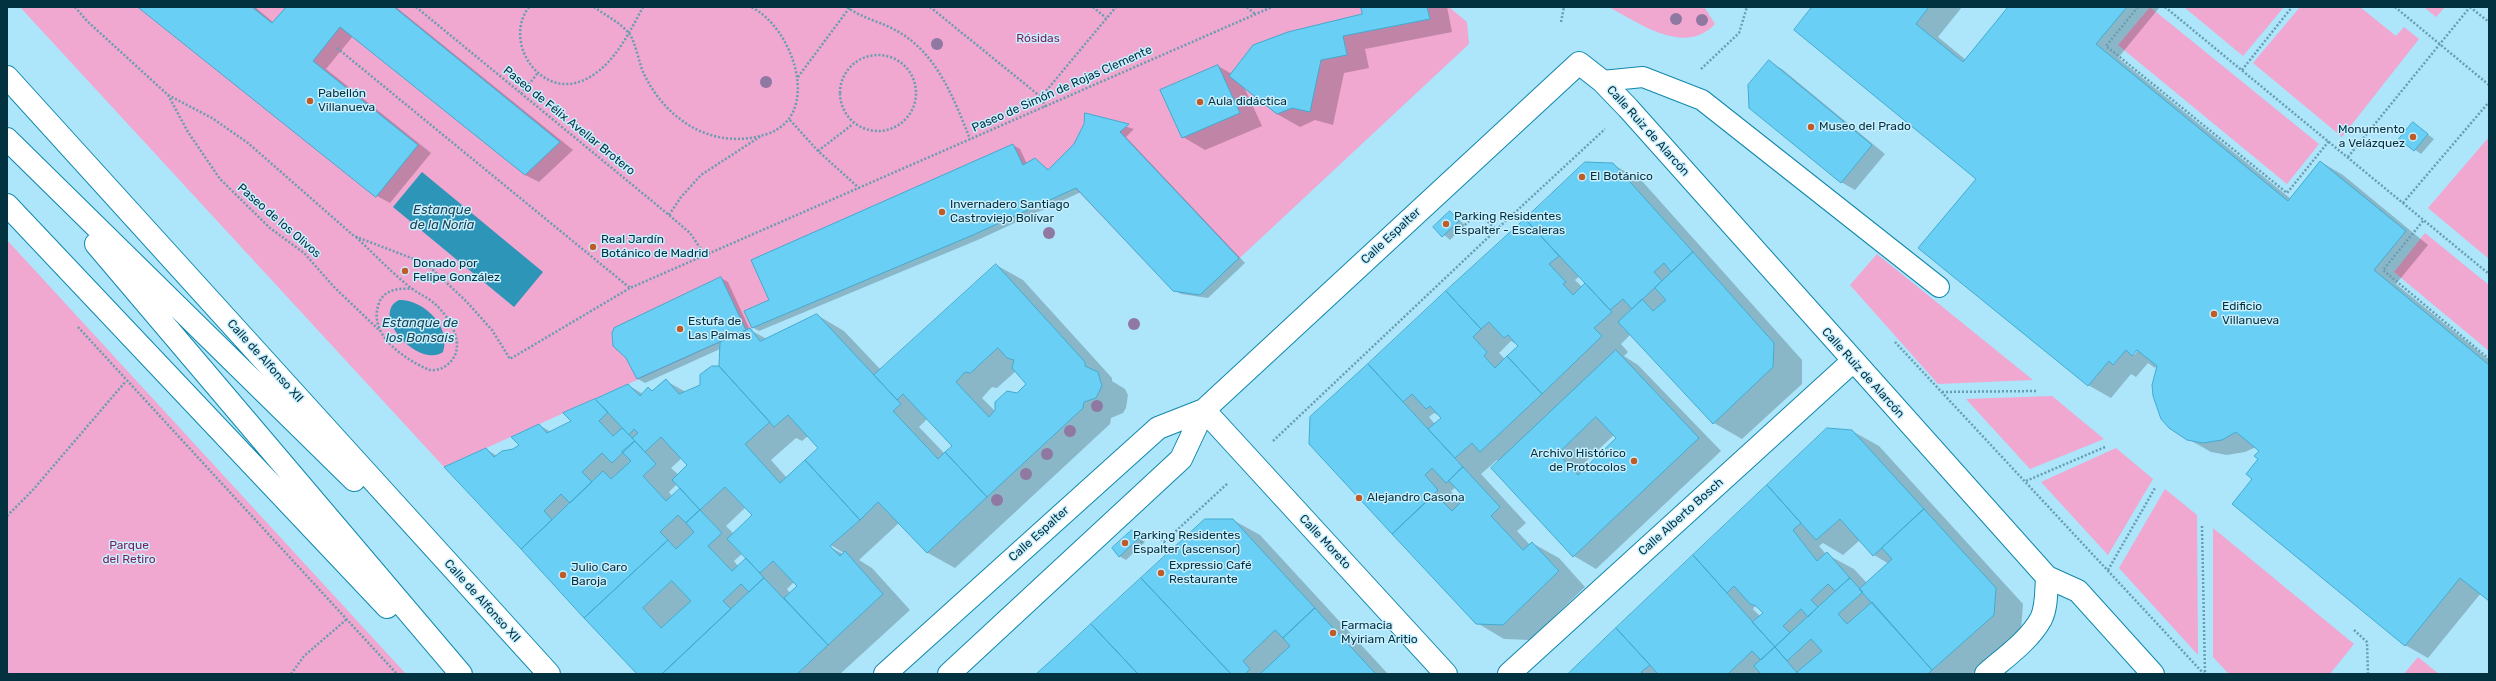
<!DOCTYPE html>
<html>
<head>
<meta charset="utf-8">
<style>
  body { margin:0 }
  #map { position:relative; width:2496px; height:681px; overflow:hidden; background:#ade5fb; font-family:Rubik,sans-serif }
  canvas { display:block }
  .frame { position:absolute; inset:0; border:8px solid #023140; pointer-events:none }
</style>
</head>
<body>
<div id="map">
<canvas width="2496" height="681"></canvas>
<div class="frame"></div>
</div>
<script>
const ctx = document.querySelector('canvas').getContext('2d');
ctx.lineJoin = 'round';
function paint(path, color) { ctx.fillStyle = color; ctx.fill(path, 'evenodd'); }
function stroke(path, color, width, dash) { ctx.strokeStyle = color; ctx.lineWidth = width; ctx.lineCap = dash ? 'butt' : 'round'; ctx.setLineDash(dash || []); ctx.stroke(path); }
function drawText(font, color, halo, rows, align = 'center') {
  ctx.font = font + ' Rubik,sans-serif'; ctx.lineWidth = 3; ctx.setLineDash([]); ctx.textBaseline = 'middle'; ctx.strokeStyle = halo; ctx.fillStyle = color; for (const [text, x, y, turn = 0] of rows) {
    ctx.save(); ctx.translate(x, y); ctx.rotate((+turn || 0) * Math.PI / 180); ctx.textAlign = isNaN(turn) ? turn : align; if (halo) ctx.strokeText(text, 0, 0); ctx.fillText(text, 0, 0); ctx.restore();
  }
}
const green = new Path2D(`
  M20,7H1449L1467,22L1469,44L1200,295L1173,291L1075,188L973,235L750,329L444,467Z
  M1609,7H1699L1705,8L1715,24C1685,56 1640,24 1609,7Z
  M2150,7L2319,144L2287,184L2118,45Z
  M2184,7H2284L2243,56Z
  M2300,7H2360L2396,36L2404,27L2419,39L2342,137L2253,63Z
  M2424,7H2445L2436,17Z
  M2489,137V259L2428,208Z
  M2425,233L2489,285V351L2394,272Z
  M7,240L406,674H7Z
  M1877,254L2033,380L1938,384L1850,285Z
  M2052,396L2104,439L2030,469L1966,399Z
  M2116,448L2153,479L2108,555L2041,482Z
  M2165,489L2197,515L2198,655L2119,568Z
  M2213,528L2354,644L2330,674H2229L2213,657Z
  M2418,657L2439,674H2404Z`);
const water = new Path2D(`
  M422,172L543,272L514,307L393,207Z
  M399,300C423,299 452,327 443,352C419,369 369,315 399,300Z`);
const shadow = new Path2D(`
  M139,7H255L274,23L287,7H396L573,150L539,182L525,175L353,36L326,69L431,153L390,203L377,196Z
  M1362,7H1447L1452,32L1365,49L1369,68L1344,73L1333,125L1315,120L1300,127L1277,114L1244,87L1262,126L1205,150L1183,137L1218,66L1232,74L1363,14Z
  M1814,7H1962L1938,37L1966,60L2009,7L2159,8L2118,58L2291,199L2321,162L2343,175L2428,245L2396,284L2489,360V600L2481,593L2428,658L2405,645L2253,479L2260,450L2256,447L2245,452L2227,455L2211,452L2188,439L2158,364L2155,368L2148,363L2136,377L2131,374L2111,398L2088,385L1977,179ZM2139,345L2141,347L2134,355H2131Z
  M1769,62L1782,69L1885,154L1855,190L1841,182Z
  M1086,115L1134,129L1126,137L1245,263L1208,298L1181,294L1174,290L1081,192L980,239L759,331L752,327L770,301L1013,145L1020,149L1027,164L1035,159L1049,170L1074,144L1085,124Z
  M2413,123L2434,139L2421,154L2400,139Z
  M1612,164L1642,181L1802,360V384L1742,439L1714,423L1631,334L1621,344L1628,352L1624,356L1638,365L1721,451L1596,569L1574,556L1492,468L1499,462L1497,460L1481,474L1526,523L1517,531L1530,545L1532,543L1559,558L1585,587L1530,640L1504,639L1477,623L1310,444L1311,418L1526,219ZM1580,276L1586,284L1582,287L1575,280ZM1511,341L1519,346L1505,359L1499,353ZM1434,413L1442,417L1435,424L1429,417ZM1614,435L1617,438L1583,471L1580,467ZM1455,488L1466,498L1462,503L1451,491Z
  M1450,212L1465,225L1450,240L1435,227Z
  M996,265L1023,280L1112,378V381L1125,389L1128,395L1126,408L1123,413L1111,418L1110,424L955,568L928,553L899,523L859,560L872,568L910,610L840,674H638L486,449L497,456L513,450L520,446L539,425L551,432L573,421L628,385L643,394L649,389L653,391L666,381L686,392L701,386L700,379L705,370L712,367H720V349L645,383L638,379L613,333L620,325L721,278L728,282L750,330L767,339L817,315L844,331L881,370ZM1016,371L1028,384L995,411L982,398L992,387L997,388ZM927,419L953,446L945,454L919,427ZM808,436L819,448L787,478L771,460L796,438L802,441ZM682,458L689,466L679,475L671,468ZM677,484L681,488L672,496L669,492ZM746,507L753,515L734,534L726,526ZM827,543L844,553L843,554L826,545ZM743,553L747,558L738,566L734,561ZM794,582L798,586L790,593L787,589Z
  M1827,429L1852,431L1879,446L2023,604L2021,630L1972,674H1569ZM1860,540L1874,555L1889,564L1867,583L1854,569L1826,554L1819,546L1823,543L1843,555ZM1755,606L1764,613L1760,616L1753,609Z
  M1233,520L1260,535L1388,674H1038Z
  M1132,531L1145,542L1126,560L1119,556Z`);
const building = new Path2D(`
  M138,7H252L272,23L286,7H394L560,142L525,175L340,27L313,61L418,145L376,197Z
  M1361,7H1427L1430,19L1343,36L1347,55L1321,60L1310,112L1292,108L1277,114L1229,76L1253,45L1288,32L1362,14Z
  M1812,7H1929L1916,24L1963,62L2008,7H2127L2096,44L2288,201L2320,161L2406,231L2374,270L2489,365V601L2460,578L2405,646L2232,504L2252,479L2246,474L2258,459L2254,456L2259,451L2236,432L2222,440L2203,443L2187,440L2169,428L2161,419L2153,396L2152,385L2157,366L2137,350L2132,356L2126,350L2113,365L2109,361L2088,386L1918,248L1976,179L1794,30Z
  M1769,60L1872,145L1841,183L1749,108L1748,85Z
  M1218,65L1240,113L1182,138L1160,90Z
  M1085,113L1129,124L1120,132L1239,258L1200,295L1173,291L1076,188L973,235L752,328L744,311L769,300L751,260L1013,144L1023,165L1035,158L1048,170L1074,144L1084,124Z
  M2413,122L2428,134L2414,151L2399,139Z
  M1585,162L1613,163L1693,252L1671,272L1664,263L1654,272L1662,281L1632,309L1623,299L1610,310L1525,219Z
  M1450,211L1459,221L1442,237L1433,227Z
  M1525,219L1559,256L1549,264L1566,282L1563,284L1573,295L1585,283L1612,312L1594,328L1602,336L1542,394L1507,356L1518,346L1508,335L1504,338L1489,322L1481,329L1446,291Z
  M1693,252L1774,343L1773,367L1713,424L1618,322L1642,299L1653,311L1666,300L1655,288Z
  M996,264L1085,362V366L1098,372L1102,386L1096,398L1084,402L1083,408L987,497L945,452L952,446L903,394L897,400L874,375ZM998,348L1007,358L1014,360L1012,368L1026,384L1017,393L1007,391L995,402V410L989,417L956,382L965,372L970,373Z
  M721,277L746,330L637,379L626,358L613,346L612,333L614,328Z
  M1446,291L1481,329L1473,337L1487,352L1484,356L1495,368L1507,356L1542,394L1480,452L1472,443L1455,458L1428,429L1441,418L1430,406L1426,409L1412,394L1403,402L1368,364Z
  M817,314L901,404L893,411L938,459L945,452L987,497L927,553L878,502L860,520L805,460L818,448L788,415L774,427L719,366L720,342L750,328L760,341Z
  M1616,350L1699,438L1573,557L1491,468ZM1596,417L1616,438L1578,475L1558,454Z
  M1368,364L1463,467L1446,483L1432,468L1425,475L1438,490L1392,534L1309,444L1310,417Z
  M712,366H719L770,422L745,444L780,483L805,460L860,520L830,546L840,556L845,551L883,594L828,645L784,598L797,586L773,561L760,573L727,539L752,515L725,487L700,510L672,480L687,465L661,437L645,452L632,438L638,433L634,429L629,435L595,399L628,384L640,396L648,387L652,391L666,379L679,394L700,385V375Z
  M595,399L608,412L599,421L613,436L622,428L635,441L612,463L602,453L582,472L592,482L570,503L561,494L544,511L552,520L521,549L444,467L486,448L494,457L502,451L513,449L519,445L511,437L539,424L547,433L571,421L563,413Z
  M1827,428L1852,430L1924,509L1873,556L1840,519L1816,540L1767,485Z
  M635,441L656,464L643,476L666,501L680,488L700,510L686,523L678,515L660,532L668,540L584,618L521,549L603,471L611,479L631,461L622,452Z
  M1463,467L1500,507L1491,516L1523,550L1532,542L1559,571L1503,625L1476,624L1392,534L1435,494L1452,511L1465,498L1449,481Z
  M1767,485L1801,523L1793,530L1817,561L1827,552L1850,578L1835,591L1828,584L1811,600L1818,607L1808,617L1801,609L1783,626L1790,633L1775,647L1752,622L1763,613L1756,606L1750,604L1734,586L1727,593L1693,555Z
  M1924,509L1996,588L1994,615L1932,670L1859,589L1892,559L1882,548Z
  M700,510L722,533L708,546L732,571L746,558L764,578L749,592L741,584L723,601L731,609L662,674H637L584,618L668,540L676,549L694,532L686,523ZM672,581L691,601L661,628L643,608Z
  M1205,519H1233L1315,608L1283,638L1275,630L1243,661L1250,669L1245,674H1231L1141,578Z
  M1132,530L1139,538L1119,557L1112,548Z
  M1693,555L1775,647L1761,660L1752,651L1728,674H1658L1616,628Z
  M764,578L828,645L797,674H662Z
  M1141,578L1231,674H1138L1091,624Z
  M1850,578L1863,592L1838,614L1847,624L1872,602L1932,670L1928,674H1798L1797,672L1822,651L1811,639L1787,661L1775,647Z
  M1315,608L1322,616L1376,674H1260L1290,646L1283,638Z
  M1091,624L1138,674H1036L1055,657Z
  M1616,628L1650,665L1641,672L1644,674H1568Z
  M1775,647L1787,661L1798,674H1761L1754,666Z`);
const path = new Path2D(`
  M75,7L87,21L168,95L188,132L220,179L270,228L304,253L334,287L380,331
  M416,7L669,215L690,233L705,255
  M529,7C502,42 541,100 584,80C613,67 629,33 643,7
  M594,7C605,15 619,22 628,32C635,39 639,64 644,74C667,122 715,151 767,134C824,115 792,26 751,7
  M847,7C861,18 882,22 897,31C937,53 954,99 970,139
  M930,7L1041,97L1045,107
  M1093,7L1106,18
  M1247,7L1255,14
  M2138,7L2106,46L2287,193L2329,141
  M2165,7L2489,274
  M2395,7L2489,85
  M2470,7L2489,22
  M1561,22L1564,7
  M337,48L630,288L1272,7
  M840 93a38 38 0 1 1 76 0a38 38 0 1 1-76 0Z
  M1701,69L1739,33L1747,7
  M2242,70L2292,7
  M798,77L850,7
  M521,94L537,74
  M168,95L212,118L248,143L354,236L414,259L432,269L466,301L492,330L510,359L630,288
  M1041,97L1116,7
  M790,120L818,151L859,188
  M818,151L853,124
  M2348,157L2470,7
  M2403,203L2489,102
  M669,215L681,197L701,175L761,136
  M2423,221L2383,270L2489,359
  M1456,233L1479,212L1496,230L1605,129
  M356,237C374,254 392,273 411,288C419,294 427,297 434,303C450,317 469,348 447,365C442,369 433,372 427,369C403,358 367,334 379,303C384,289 400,288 412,289
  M78,327L397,674
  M1895,342L2204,674
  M1942,392L2037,391
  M1273,441L1496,230
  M2026,481L2105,447
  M7,516L32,491L126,381
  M2202,526L2205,674
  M1135,548L1153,531L1164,542L1228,483
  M2108,570L2155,488
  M2354,630L2367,642L2368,674
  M291,674L304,656L347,619`);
const lane = new Path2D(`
  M1602,81L1643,77L1702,100L1939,287`);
const street = new Path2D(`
  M1204,410L1446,674
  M885,674L1158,428L1204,410L1579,63L1602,81L1628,108L2047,577L2078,591L2153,674
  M949,674L1181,459L1204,410
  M1509,674L1853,361
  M1986,674C2004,658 2029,641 2041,619C2047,607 2046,591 2047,577`);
const secondary = new Path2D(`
  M7,77L549,674
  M7,139L354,480
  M7,205L387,607
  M96,244L461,674`);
const trees = [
  [1676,19],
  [1702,20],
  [937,44],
  [766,82],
  [1049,233],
  [1134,324],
  [1097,406],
  [1070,431],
  [1047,454],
  [1026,474],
  [997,500]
];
const markers = [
  [310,101,4,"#bf5b27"],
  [1200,102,4,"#bf5b27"],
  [1811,127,4,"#bf5b27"],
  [2413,137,4,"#bf5b27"],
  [1582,177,4,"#bf5b27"],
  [942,212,4,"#bf5b27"],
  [1446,224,4,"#bf5b27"],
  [593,247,4,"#bf5b27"],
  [405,271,4,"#bf5b27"],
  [2214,314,4,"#bf5b27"],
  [680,329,4,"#bf5b27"],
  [1634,461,4,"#bf5b27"],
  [1359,498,4,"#bf5b27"],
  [1125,543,4,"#bf5b27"],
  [1161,573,4,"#bf5b27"],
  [563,575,4,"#bf5b27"],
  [1333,633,4,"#bf5b27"]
];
const parkNames = [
  ["Rósidas",1038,39],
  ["Parque",129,546],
  ["del Retiro",129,560]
];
const streetNames = [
  ["Paseo de Simón de Rojas Clemente",1062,89,-24],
  ["Paseo de Félix Avellar Brotero",569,121,39],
  ["Calle Ruiz de Alarcón",1648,131,48],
  ["Paseo de los Olivos",279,221,41],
  ["Calle Espalter",1391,236,-43],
  ["Calle de Alfonso XII",265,361,48],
  ["Calle Ruiz de Alarcón",1863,373,48],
  ["Calle Alberto Bosch",1681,517,-42],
  ["Calle Espalter",1039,534,-42],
  ["Calle Moreto",1325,542,47],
  ["Calle de Alfonso XII",482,601,48]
];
const poiNames = [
  ["Pabellón",318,94],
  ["Villanueva",318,108],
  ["Aula didáctica",1208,102],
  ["Museo del Prado",1819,127],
  ["Monumento",2405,130,"right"],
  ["a Velázquez",2405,144,"right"],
  ["El Botánico",1590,177],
  ["Invernadero Santiago",950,205],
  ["Castroviejo Bolívar",950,219],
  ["Parking Residentes",1454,217],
  ["Espalter - Escaleras",1454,231],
  ["Real Jardín",601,240],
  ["Botánico de Madrid",601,254],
  ["Donado por",413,264],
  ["Felipe González",413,278],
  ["Edificio",2222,307],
  ["Villanueva",2222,321],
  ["Estufa de",688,322],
  ["Las Palmas",688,336],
  ["Archivo Histórico",1626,454,"right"],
  ["de Protocolos",1626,468,"right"],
  ["Alejandro Casona",1367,498],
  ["Parking Residentes",1133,536],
  ["Espalter (ascensor)",1133,550],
  ["Expressio Café",1169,566],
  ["Restaurante",1169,580],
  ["Julio Caro",571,568],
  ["Baroja",571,582],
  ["Farmacia",1341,626],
  ["Myiriam Aritio",1341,640]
];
const waterNames = [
  ["Estanque",442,210],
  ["de la Noria",442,225],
  ["Estanque de",420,323],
  ["los Bonsais",420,338]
];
paint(green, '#f0a7d0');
paint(water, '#2c95b8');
paint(shadow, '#0003');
paint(building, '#6acff4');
stroke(building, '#43aacf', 1);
stroke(lane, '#1188ab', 22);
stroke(street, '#1188ab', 24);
stroke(secondary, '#1188ab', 24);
stroke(path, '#689db0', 2.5, [2, 2]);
stroke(lane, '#fff', 20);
stroke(street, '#fff', 22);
stroke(secondary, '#fff', 22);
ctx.fillStyle = '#8f78a1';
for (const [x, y] of trees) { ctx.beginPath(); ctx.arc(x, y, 6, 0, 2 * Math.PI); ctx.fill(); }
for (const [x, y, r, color] of markers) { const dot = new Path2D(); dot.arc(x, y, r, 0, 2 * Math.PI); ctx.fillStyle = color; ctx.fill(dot); stroke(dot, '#caeffe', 1.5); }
drawText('12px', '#771f58', '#caeffe', parkNames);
drawText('12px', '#023140', '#caeffe', streetNames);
drawText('12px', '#023140', '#caeffe', poiNames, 'left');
drawText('italic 13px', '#194454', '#caeffe', waterNames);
</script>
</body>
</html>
